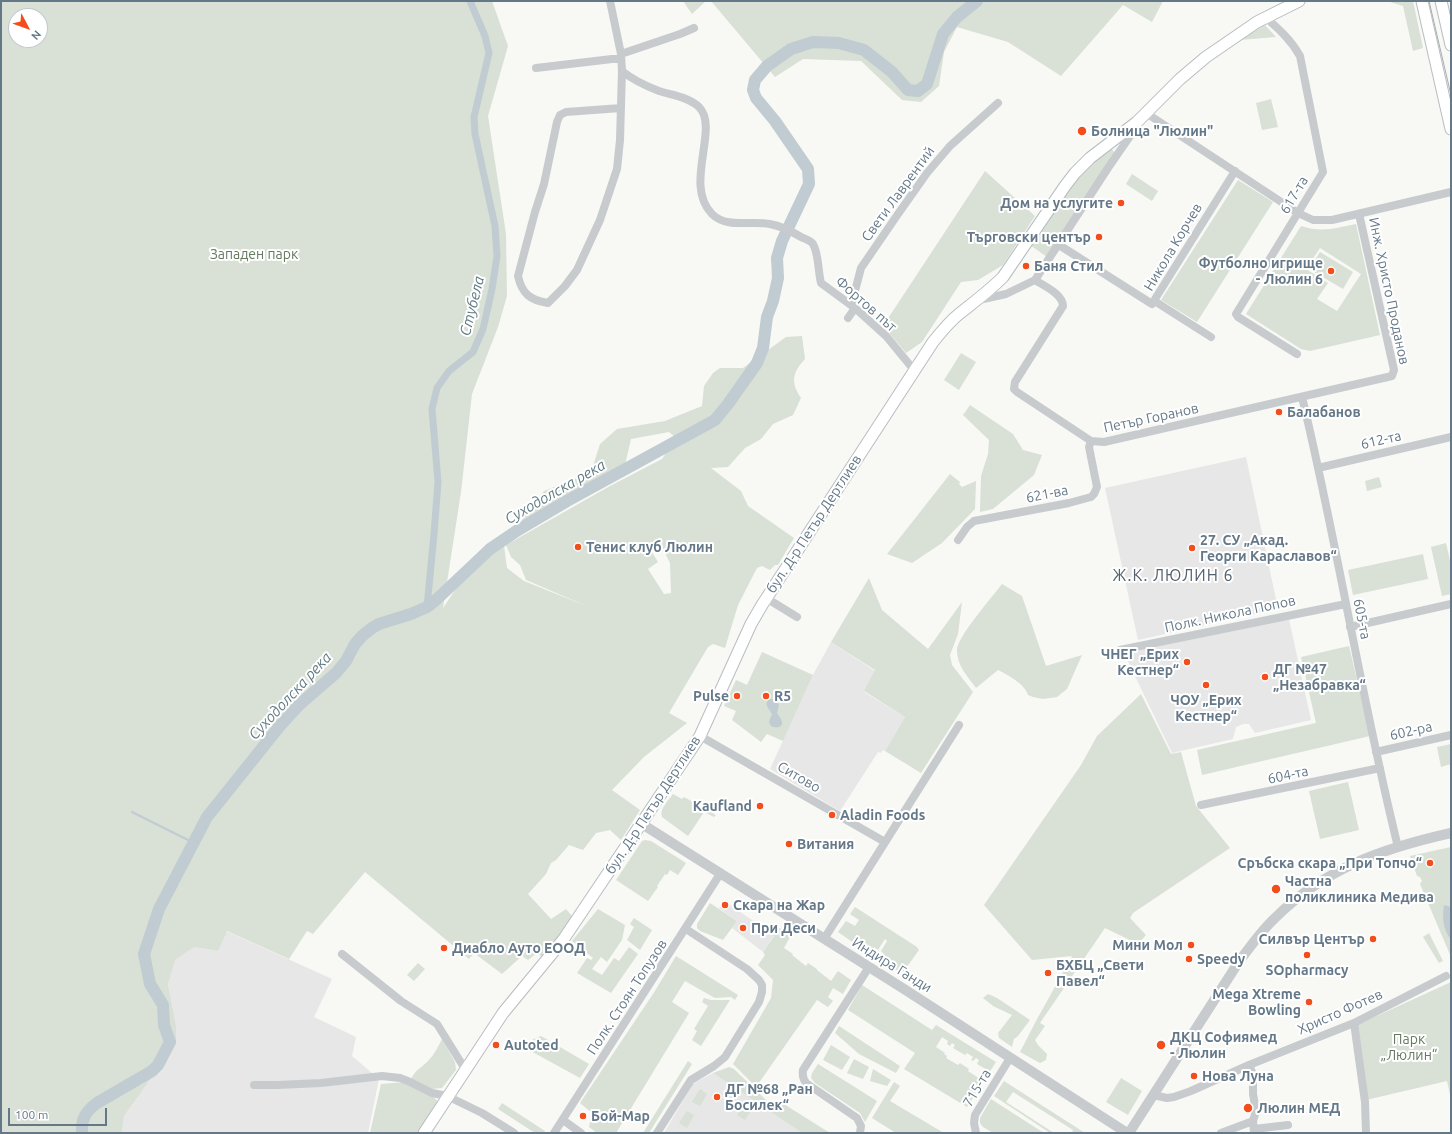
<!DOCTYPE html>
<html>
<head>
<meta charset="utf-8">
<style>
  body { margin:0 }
  #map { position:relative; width:1452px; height:1134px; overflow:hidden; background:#f8f8f5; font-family:Ubuntu,sans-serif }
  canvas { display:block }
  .frame { position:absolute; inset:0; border:2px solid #647888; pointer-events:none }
  .north { position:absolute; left:8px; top:8px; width:40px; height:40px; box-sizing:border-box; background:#fff; border:1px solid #c1c9cf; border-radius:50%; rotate:131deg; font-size:11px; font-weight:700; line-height:16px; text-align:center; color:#647888 }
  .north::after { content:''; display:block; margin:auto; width:14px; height:18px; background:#f24d1b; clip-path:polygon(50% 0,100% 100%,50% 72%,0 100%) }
  .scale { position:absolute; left:8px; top:1108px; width:99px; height:18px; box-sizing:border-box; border:2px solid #647888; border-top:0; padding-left:5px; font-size:12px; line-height:14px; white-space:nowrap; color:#647888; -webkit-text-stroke:3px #fff; paint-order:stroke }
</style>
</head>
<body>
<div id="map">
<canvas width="1452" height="1134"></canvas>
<div class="frame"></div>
<div class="north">N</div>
<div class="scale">100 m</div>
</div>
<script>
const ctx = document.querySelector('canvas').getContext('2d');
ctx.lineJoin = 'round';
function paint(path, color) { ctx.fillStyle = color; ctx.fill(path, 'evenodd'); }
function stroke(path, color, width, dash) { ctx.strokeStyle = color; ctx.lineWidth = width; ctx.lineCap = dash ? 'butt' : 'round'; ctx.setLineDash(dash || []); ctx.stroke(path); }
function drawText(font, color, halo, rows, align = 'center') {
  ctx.font = font + ' Ubuntu,sans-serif'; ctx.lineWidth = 4; ctx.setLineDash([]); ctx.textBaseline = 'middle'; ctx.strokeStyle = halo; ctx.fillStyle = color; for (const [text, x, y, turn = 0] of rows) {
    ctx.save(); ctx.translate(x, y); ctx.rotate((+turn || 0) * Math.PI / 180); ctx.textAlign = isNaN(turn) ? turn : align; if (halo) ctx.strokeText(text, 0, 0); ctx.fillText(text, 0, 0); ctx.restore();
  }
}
const built = new Path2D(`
  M1246,457L1278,609L1138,640L1105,488Z
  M1289,619L1311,720L1255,733L1249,724H1243L1236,727L1233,739L1172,753L1124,653Z
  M831,642L875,671L864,692L905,717L885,751L883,750L881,753L878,752L840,811L770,769L813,675Z
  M724,901L774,935L763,952L732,928L737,921L719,908Z
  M226,931L332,979L314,1017L356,1037L352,1056L379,1079L368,1133H122L124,1116L163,1062L176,1025L168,984L174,960L194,947L218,951Z
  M713,1073L774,1114L802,1133H664L692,1085L696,1082Z`);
const green = new Path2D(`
  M4,1H492L508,46L488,116L506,234L507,296L498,327L472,394L461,492L443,608L459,584L490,553L504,545L507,568L524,581L589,607L526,580L520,565L511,557L506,545L610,486L662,459L676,438L669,432L631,439L625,465L525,522L522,519L544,491L577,478L593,466L600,444L617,429L665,421L702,406L704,386L713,373L720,368H743L786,337L802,336L805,359C793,372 790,382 801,398L793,415L773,424L761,439L745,448L728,467L711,468L741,491L748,506L794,538L778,565H775L770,570L762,566L757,568L738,605L725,648L713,644L708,647L669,713L687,723L644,757L612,790L640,810L621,840L610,830L596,833L583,850L569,845L556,860L551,863L546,874L528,894L551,919L566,909L572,916C567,933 554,944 542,957L537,953L528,960L522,956L502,974L474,953L469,959L365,872L313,934L307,931L289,959L227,931L218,951L194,947L175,960L168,984L176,1025V1040L163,1062L124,1116L122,1133H1V2ZM16,16H40V40H16ZM660,543L670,563L671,593L664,594L648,569L658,562L650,549Z
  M683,1H706L692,14Z
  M711,1H1163L1152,22L1123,5L1061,76L1008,42L957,27L944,52L939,86L921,102L902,100L861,61L803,59L775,77Z
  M1387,1H1413L1423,48L1413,51L1403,6Z
  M1265,25L1276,37L1240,40Z
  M1271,99L1278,127L1262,130L1256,103Z
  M1109,146L1115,153L1047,257L1030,245L1043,228L1047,217L1077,175Z
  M985,171L1035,216L1003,265L978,280L961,282L922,342L906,353L883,326Z
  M1132,174L1158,191L1152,201L1126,184Z
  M1238,180L1273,202L1197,322L1161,300Z
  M1356,224L1380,335L1310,351L1301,349L1246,314L1301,226C1322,233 1335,228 1356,224ZM1320,248L1361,274L1337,311L1317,299L1328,283L1306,269Z
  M1320,252L1353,272L1343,289L1309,269Z
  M961,353L976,362L959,390L944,380Z
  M970,405L1013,434L1023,450L1042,455L1034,475L993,509L980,512L981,476L988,454L989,440L963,415Z
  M950,474L960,482L959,484L962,487L976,481L975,509L942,543L912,563L887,554Z
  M1379,477L1382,487L1367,491L1365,481Z
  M1446,543L1451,565V594L1442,596L1431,547Z
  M1423,554L1428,579L1353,595L1348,570Z
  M869,578L882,610L928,649L962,602L958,634L950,655L952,665L973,692L921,773L885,751L905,717L864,691L875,670L831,642Z
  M1002,584L1022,596L1046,666L1082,655L1067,689L1057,697L1043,699L1033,697L1028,695C1025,684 1008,675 998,670L976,688C968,677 957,666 957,650C957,637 993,596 1002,584Z
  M1349,646L1370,736L1202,775L1197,750L1316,723L1301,657Z
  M762,652L813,675L783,741L767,734L761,742L732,720L736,711L724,706L736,680L747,685Z
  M1141,694L1171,754L1181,752L1196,806L1230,848L1133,913L1130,918L1146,935L1138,944L1105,928L1040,1023L1045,1026L1035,1040L1038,1045L1047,1054L1046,1060L1040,1063L1020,1052L1036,1021L1072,956L1032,960L984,905L1081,765L1097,736Z
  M1451,744V764L1441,767L1437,747Z
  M1348,782L1359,830L1320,839L1309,791Z
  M673,794L682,799L684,797L716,815L714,817L704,812L688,836L662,817C659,809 668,801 673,794Z
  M645,840L651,841L686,863L678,875L670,870L667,875L665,874L657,886L658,887L648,901L616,880L642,841Z
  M1451,847V957L1420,884L1422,881L1420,877L1417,876L1410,856Z
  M710,903L737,921L723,940L700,931L697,928V924Z
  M855,907L917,947L919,950L904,971C895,973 883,962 876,958L879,953L883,956L884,954L881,951L887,941L885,939L878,950L874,947L873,949L877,952L874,957L838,932L846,921L855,926L859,920L850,914Z
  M598,909L625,925L622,940L607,962L601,957L592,969L602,975L614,958L619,961L629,947L638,954L611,993L577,973L587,958L591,960L593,958L572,941Z
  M634,918L652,930L640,950L627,940L634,927L630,924Z
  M776,926L791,935L784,948L793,954L792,955L806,966L808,963L817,969V970L831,981L838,971L851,980L843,994L833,988L828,997L833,1001L828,1007L817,1000L756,1087L733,1064L771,998L773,980L758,965L765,955L763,952L774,936L771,933Z
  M1429,933L1443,961L1439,963L1423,937Z
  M676,956L738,995L735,1000L731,997L715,998L685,981L672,1002L689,1013L616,1133H597L589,1127L592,1113L580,1103L655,991Z
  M418,963L425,969L414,981L407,975Z
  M1451,982V1099L1447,1081L1366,1100L1355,1026Z
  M862,985L932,1030L936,1025L996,1062L967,1107L904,1069L915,1053L848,1010ZM942,1037L948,1041L947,1044L950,1046L952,1043L955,1045L953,1048L965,1055L967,1053L973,1057L971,1060L973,1061L976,1058L979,1060L977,1064L989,1071L983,1081L968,1071L969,1069L960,1063L958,1065L946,1058L947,1056L944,1054L945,1053L936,1047Z
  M988,994L997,998L1030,1020L1018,1036L1014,1039L1012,1047L999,1038L998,1033L1012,1015L993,1006L983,998Z
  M704,998L711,1000H730L701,1046L692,1040L697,1031L694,1029L708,1006L702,1002Z
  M839,1026L900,1066L896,1073L859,1054L835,1033Z
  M541,1036L589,1064L580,1078L527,1049L532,1040Z
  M442,1039L455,1062L456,1070L442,1088L432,1089L411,1079C415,1070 421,1068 428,1061C434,1055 438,1047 442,1039Z
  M831,1045L850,1057L842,1070L823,1060Z
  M854,1059L869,1067L863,1079L847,1073Z
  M688,1061L692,1064L649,1133H643Z
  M818,1064L877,1101L865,1122L860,1113L815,1083L811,1078L812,1073Z
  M729,1067L734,1069L767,1101H779L830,1133H802L713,1073Z
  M873,1069L891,1080L887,1086L870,1081Z
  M1121,1078L1142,1091L1128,1115L1106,1102Z
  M1004,1081L1085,1133H1072L1073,1130L1013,1092L1006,1102L1054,1133H1050L994,1096Z
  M406,1082L432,1095L438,1102L417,1133H370L381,1084Z
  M894,1082L900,1086L890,1101L944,1133H896L872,1118Z
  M700,1089L707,1094L700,1106L692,1102Z
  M991,1099L1044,1133H993L983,1127L980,1123V1118Z
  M746,1100L754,1106L745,1120L737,1115Z
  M502,1103L545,1131L544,1133H535L498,1109Z
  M687,1111L694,1115L687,1128L679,1123Z`);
const water = new Path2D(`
  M771,699H775L779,705L777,713C778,715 780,717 781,719C785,727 777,729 771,726L769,722L772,714C769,708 762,703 771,699Z
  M1444,905L1451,907V940C1443,929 1442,918 1444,905Z`);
const stream = new Path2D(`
  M132,812L194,843`);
const canal = new Path2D(`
  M427,607L434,534L438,482L432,409L437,388L449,371L473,352L483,329L492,289L497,256L495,226L475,134L474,117L489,53L485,36L470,1`);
const river = new Path2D(`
  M82,1133C81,1119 86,1111 97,1103L152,1071L158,1065L170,1042L164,1025L163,1005L150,984L144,954L159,909L207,817L279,727L299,705L336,673L346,661L355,644L362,636L372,628L379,624L411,614L427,607L436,600L490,549L518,530L567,501L715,420L728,404L757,363L763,348L767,317L773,301L778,278L777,258L782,241L809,184L808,169L775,121L756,98L753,90L755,80L767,66L791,49L813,42L839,43L864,50L892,72L908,90L918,91L927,84L943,34L957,17L977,1`);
const minor = new Path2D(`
  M610,1L621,54L622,71L620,140L617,169L600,220L577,270L565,286L548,303C530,300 522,294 518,276L535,212L544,184L557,122L560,115L566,112L621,108
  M1265,17C1279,29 1291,40 1300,56L1323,172L1236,314L1238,317L1297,354
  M621,54L680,34L694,28
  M536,68L612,59H621
  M622,71C633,80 646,86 659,91C671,95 689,97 699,107C720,128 683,185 712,214C727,229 751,220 770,224C781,226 791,231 801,237C805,239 811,241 813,244C819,254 818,272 821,283L855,308L886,336L914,370
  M1059,245L1152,304
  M1035,280C1044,286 1063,294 1063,306L1015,382L1014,389L1017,392L1091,441L1104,442L1392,376L1394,370L1359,214
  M979,300L1006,294L1035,280L1108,168L1146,113L1298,213L1313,220H1332L1451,192
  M848,318L855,308V291L861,268L898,214L927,173L950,146L998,103
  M1211,337L1156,302L1155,299L1235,171
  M1302,397C1338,546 1361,698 1398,847
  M1318,468L1451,437
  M958,540L967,527L974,521L1069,503L1091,497L1094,494L1097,487L1089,447L1091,441
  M766,598L797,617
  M1350,627L1451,604
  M1120,650L1346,604
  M700,736L885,842
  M1376,752L1451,735
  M1201,805L1380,768
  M824,939L959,725
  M342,954L401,1001L437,1024L465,1069
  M1354,1023L1365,1102L1366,1133
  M1249,1065L1253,1074V1094L1256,1111L1253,1121L1254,1133
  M254,1085H278L321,1083L382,1076L400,1078L408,1081L432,1093L447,1096L482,1113L514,1133
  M1153,1095L1167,1098L1174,1097L1191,1091L1249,1065L1354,1023L1446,976
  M563,1120L581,1133
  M1254,1129L1288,1125
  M554,1133L720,874
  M657,1133L691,1080L714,1066L725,1057L759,1002L762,992V985L759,980L747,969L686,929
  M860,1133L861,1126L857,1118L806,1083C803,1079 802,1076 803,1070L869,967
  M976,1133L974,1123L975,1115L1010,1058
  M1221,1133L1253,1121`);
const tertiary = new Path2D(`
  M642,824L904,989L1127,1133
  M1129,1133L1238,963C1250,947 1261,931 1275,918C1325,868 1384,848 1451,833`);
const secondary = new Path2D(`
  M1422,1L1451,129
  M1441,1L1451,45
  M424,1133L503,1013L563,940L700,736L751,624L762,605L933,342C941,332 949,322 959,314C974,302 989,291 1003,277L1065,186L1075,173L1090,158L1137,122L1180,79L1206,57L1257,22L1299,1`);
const tram = new Path2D(`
  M1429,1L1451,95`);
const markers = [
  [1082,131,5,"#f24d1b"],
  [1121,203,4,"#f24d1b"],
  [1099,237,4,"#f24d1b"],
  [1026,266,4,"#f24d1b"],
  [1331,271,4,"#f24d1b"],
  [1279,412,4,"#f24d1b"],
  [578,547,4,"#f24d1b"],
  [1192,548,4,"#f24d1b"],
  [1187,662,4,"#f24d1b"],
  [1265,677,4,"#f24d1b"],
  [1206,685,4,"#f24d1b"],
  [737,696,4,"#f24d1b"],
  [766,696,4,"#f24d1b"],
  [760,806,4,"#f24d1b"],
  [832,815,4,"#f24d1b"],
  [789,844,4,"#f24d1b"],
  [1430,863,4,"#f24d1b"],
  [1276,889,5,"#f24d1b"],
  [725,905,4,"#f24d1b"],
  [743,928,4,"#f24d1b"],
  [1373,939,4,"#f24d1b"],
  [1191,945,4,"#f24d1b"],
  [444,948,4,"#f24d1b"],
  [1307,955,4,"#f24d1b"],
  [1189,959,4,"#f24d1b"],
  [1048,973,4,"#f24d1b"],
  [1309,1002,4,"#f24d1b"],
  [496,1045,4,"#f24d1b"],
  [1161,1045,5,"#f24d1b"],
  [1194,1076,4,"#f24d1b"],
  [717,1097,4,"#f24d1b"],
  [1248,1108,5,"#f24d1b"],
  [583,1116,4,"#f24d1b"]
];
const poiNames = [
  ["Болница \"Люлин\"",1091,131],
  ["Дом на услугите",1113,203,"right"],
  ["Търговски център",1091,237,"right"],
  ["Футболно игрище",1323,263,"right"],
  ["- Люлин 6",1323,279,"right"],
  ["Баня Стил",1034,266],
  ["Балабанов",1287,412],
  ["27. СУ „Акад.",1200,540],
  ["Георги Караславов“",1200,556],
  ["Тенис клуб Люлин",586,547],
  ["ЧНЕГ „Ерих",1179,654,"right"],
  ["Кестнер“",1179,670,"right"],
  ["ДГ №47",1273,669],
  ["„Незабравка“",1273,685],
  ["Pulse",729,696,"right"],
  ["R5",774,696],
  ["ЧОУ „Ерих",1206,700,"center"],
  ["Кестнер“",1206,716,"center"],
  ["Kaufland",752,806,"right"],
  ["Aladin Foods",840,815],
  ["Витания",797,844],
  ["Сръбска скара „При Топчо“",1422,863,"right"],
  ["Частна",1285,881],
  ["поликлиника Медива",1285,897],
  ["Скара на Жар",733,905],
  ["При Деси",751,928],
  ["Силвър Център",1365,939,"right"],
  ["Мини Мол",1183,945,"right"],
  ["Диабло Ауто ЕООД",452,948],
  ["Speedy",1197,959],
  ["БХБЦ „Свети",1056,965],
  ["Павел“",1056,981],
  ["SOpharmacy",1307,970,"center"],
  ["Mega Xtreme",1301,994,"right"],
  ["Bowling",1301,1010,"right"],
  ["ДКЦ Софиямед",1170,1037],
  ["- Люлин",1170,1053],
  ["Autoted",504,1045],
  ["Нова Луна",1202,1076],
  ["ДГ №68 „Ран",725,1089],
  ["Босилек“",725,1105],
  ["Люлин МЕД",1257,1108],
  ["Бой-Мар",591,1116]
];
const streetNames = [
  ["Свети Лаврентий",898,194,-54],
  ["617-та",1294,195,-59],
  ["Никола Корчев",1173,247,-59],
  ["Инж. Христо Проданов",1389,291,78],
  ["Фортов път",866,304,41],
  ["Петър Горанов",1151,418,-12],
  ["612-та",1381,440,-13],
  ["621-ва",1047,494,-11],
  ["бул. Д-р Петър Дертлиев",814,524,-57],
  ["Полк. Никола Попов",1230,614,-12],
  ["605-та",1362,619,79],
  ["602-ра",1411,731,-13],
  ["604-та",1288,775,-12],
  ["Ситово",799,777,30],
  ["бул. Д-р Петър Дертлиев",653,805,-57],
  ["Индира Ганди",892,965,32],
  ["Полк. Стоян Топузов",627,997,-57],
  ["Христо Фотев",1340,1012,-24],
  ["715-та",977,1088,-59]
];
const parkNames = [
  ["Западен парк",254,254],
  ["Парк",1409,1039],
  ["„Люлин“",1409,1055]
];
const waterNames = [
  ["Стубела",472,306,-76],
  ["Суходолска река",555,492,-30],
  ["Суходолска река",290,696,-47]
];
const quarterNames = [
  ["Ж.К. ЛЮЛИН 6",1173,576]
];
paint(built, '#e6e7e6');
paint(green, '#d9e0d5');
paint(water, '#c0ccd1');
stroke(stream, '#c0ccd1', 2);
stroke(canal, '#c0ccd1', 7);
stroke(river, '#c0ccd1', 12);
stroke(secondary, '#b7bdc1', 13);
stroke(minor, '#c7cbce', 8);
stroke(tertiary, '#c7cbce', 10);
stroke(secondary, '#fff', 11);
stroke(tram, '#a7adb3', 1);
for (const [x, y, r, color] of markers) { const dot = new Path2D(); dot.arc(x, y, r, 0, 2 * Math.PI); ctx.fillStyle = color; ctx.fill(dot); stroke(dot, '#fff', 1.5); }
drawText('bold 14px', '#647888', '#fff', poiNames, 'left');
drawText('14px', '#647888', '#fff', streetNames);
drawText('14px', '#657a60', '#fff', parkNames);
drawText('italic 15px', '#607b84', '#fff', waterNames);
ctx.letterSpacing = '1px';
drawText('16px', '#53616d', '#fff', quarterNames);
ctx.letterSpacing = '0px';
</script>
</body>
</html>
